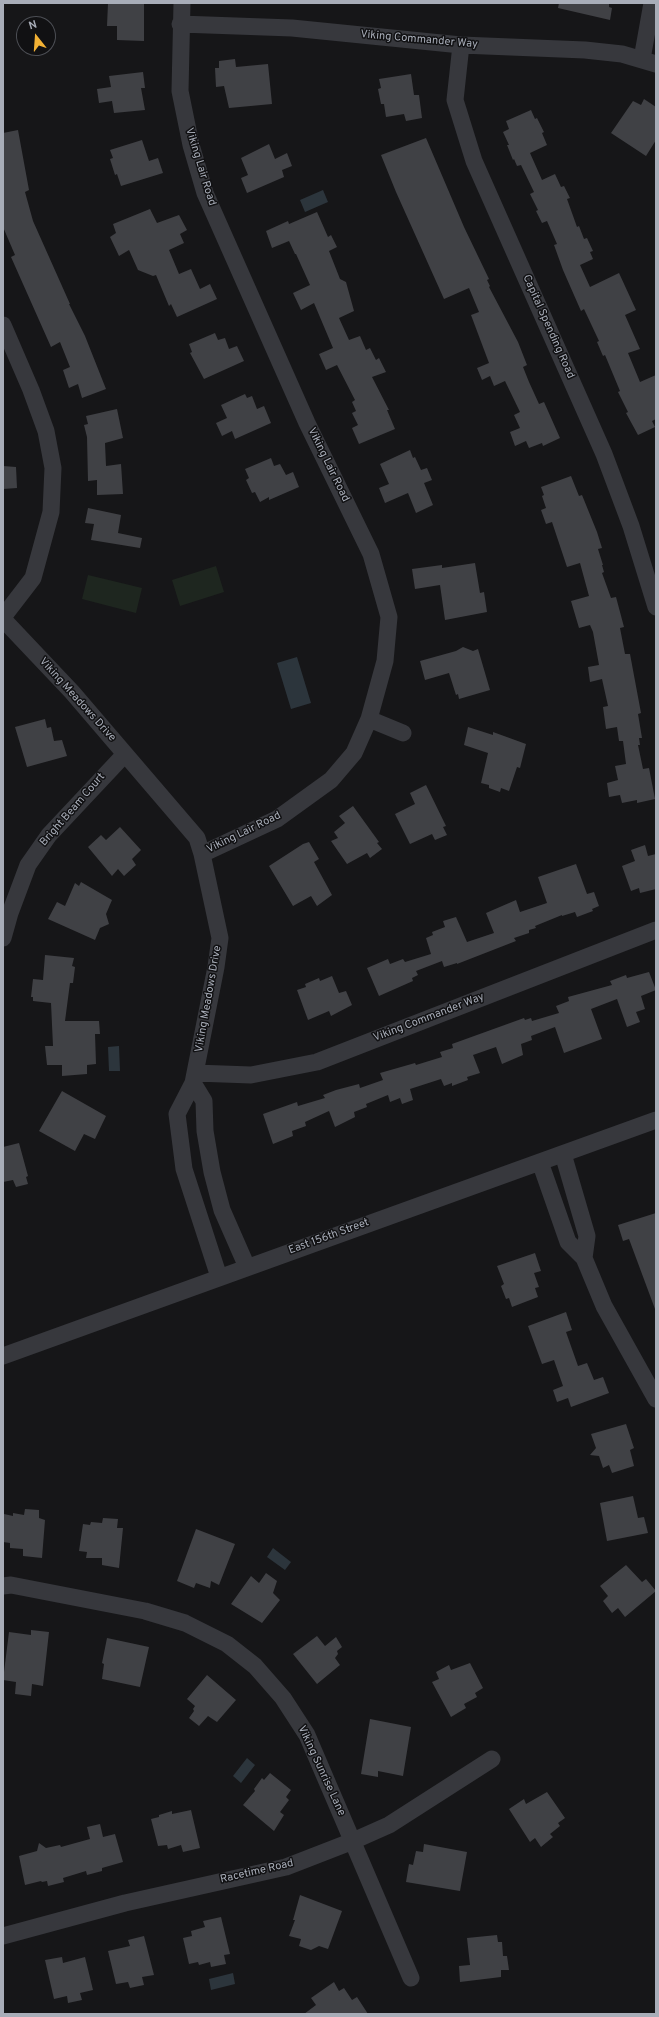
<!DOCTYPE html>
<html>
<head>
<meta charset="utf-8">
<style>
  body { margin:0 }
  #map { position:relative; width:659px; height:2017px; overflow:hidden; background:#161618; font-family:Overpass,sans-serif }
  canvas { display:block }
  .frame { position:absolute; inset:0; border:4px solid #a8adb8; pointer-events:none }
  .north { position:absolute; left:16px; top:16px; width:40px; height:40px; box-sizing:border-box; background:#111113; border:1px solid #4d4f55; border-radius:50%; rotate:343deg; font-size:11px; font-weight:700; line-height:16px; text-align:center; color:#a8adb8 }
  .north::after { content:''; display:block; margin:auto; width:14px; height:18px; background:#f2b134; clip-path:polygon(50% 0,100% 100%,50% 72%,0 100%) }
</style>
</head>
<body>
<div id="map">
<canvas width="659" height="2017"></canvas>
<div class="frame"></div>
<div class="north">N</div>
</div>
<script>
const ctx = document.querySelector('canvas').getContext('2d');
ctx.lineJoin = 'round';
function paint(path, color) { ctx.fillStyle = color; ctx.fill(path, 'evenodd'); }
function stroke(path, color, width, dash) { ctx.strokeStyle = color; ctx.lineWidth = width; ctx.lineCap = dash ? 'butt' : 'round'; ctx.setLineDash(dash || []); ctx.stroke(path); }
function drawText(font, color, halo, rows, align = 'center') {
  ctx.font = font + ' Overpass,sans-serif'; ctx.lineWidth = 3; ctx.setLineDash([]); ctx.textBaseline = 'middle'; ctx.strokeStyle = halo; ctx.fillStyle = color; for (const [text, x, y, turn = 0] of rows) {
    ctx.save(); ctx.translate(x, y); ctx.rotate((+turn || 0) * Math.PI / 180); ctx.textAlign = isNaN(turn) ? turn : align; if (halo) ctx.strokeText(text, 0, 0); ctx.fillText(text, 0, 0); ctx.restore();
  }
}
const green = new Path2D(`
  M216,566L224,592L180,606L172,580Z
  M88,575L142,588L136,613L82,599Z`);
const water = new Path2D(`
  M323,190L328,202L305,212L300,200Z
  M297,657L311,703L291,709L277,663Z
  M119,1046L120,1071H109L108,1047Z
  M273,1548L291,1562L285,1570L267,1557Z
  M247,1758L255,1765L241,1783L233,1776Z
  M233,1973L235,1984L211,1990L209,1979Z`);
const building = new Path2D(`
  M108,3L144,4V41L117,40V26H107Z
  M559,3H609V7L612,8L610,20L558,8Z
  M235,59L236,67L268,64L272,104L229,108L224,86L216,87L215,68H219V61Z
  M143,72L145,88H141L145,110L114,113L112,101L99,103L97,89L111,87L109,76Z
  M411,74L414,95H419L422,118L406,121L404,114L386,117L384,104H381L378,89L381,88L379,79Z
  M644,99L656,107V140L646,156L611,133L633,101L641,105Z
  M531,110L535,119L537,118L544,132L542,133L547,145L530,153L542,180L555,174L561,187L564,186L570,198L567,199L577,227L579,226L584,239L587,238L593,251L590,252L593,259L580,265L590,287L619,273L636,310L625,315L640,349L628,353L640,382L656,375V419L652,421L655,427L638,435L626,413L628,412L618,392L620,391L605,355L603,356L597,342L599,341L584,309L581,311L563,270L554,245L557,244L547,221L542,223L536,211L538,210L530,194L534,192L521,165L517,166L514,159L513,160L507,145H509L503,132L509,129L506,121Z
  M18,130L29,190L25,192L33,221L70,304H69L85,336L106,389L82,398L78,384L69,388L63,370L70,367L60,342L51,347L11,257L15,255L3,227V133Z
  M426,138L464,227L489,279L487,280L490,286L489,287L518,342L527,365L523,367L529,382L539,404L544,402L560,438L543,446L542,443L529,448L526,441L515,446L510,432L520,428L514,415L520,412L505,381L494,386L490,376L482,380L477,368L489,363L471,315L479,312L469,288L444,299L396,192L381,155Z
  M142,140L149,161L158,158L163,173L121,186L117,174L115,175L110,159L113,158L110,150Z
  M269,144L275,159L287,153L292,166L282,170L284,177L247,193L241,178L248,175L241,158Z
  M150,209L157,223L179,215L187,230L180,234L184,243L169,250L179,274L191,269L200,289L210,284L217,299L177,317L171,304L169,306L156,275L153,276L138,270L129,250L119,256L110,237L116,233L113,224Z
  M317,212L328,237L331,235L337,247L329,251L340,279L346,282L354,311L339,318L349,340L360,336L366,350L370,348L376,360L379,358L386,372L372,377L389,410H387L395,429L359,444L352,428L358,425L352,413L356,411L352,402L355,400L337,365L326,370L319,354L333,348L314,303L301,310L293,293L310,285L296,254H295L289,241L272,248L266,231L288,221L289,224Z
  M215,333L218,340L225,338L229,349L237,346L244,361L204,379L190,353L192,352L189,344Z
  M245,394L247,398L252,396L257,409L264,406L271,423L235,439L232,431L222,436L216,423L227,418L221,405Z
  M117,409L123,438L105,443L106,466L121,464L123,494L97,495V480L88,481L87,437L84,425L88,424L86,416Z
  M410,450L413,458L415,457L421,470L427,468L432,480L424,483L433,505L416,513L408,493L385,503L379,488L389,484L380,464Z
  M271,458L274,466L280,464L286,475L293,472L299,487L269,500V497L260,502L255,492L252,493L246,480L249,478L245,469Z
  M3,466L16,467L17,488L3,489Z
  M571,476L579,496L582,495L597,532L602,548L598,549L603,565H602L604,572L602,573L611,598L616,597L624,627L620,628L625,654H630L641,713L638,714L642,738H639L640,745H638L643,769L649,768L655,799L637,803V800L622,803L620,795L609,797L607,783L618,780L615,766L626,764L623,741H619L617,727L606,729L603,707L608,706L602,679L590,682L588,667L599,665L593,632L590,625L579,628L571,601L589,596L580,563L567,567L552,522L546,524L541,510L546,508L542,496L544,495L541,487Z
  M88,508L121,515L118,533L142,538L140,548L91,540L94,524L85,523Z
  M475,563L480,593L484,592L487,612L445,620L440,585L415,589L412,569L442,565V568Z
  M463,647L473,651L478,649L490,690L459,699L458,694L456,695L449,673L425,680L420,661L456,651Z
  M45,719L47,728L51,727L54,741L62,740L67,756L27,767L15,727Z
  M468,727L493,735V732L526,744L520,768L517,767L509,791L501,788L500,792L489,788V785L481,783L488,753L464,745Z
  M426,785L446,826L443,827L447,835L435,840L432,834L410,844L395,814L415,804L410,793Z
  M353,806L379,842L377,843L382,849L370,858L367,853L347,864L331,841L338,838L334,832L345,823L339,816Z
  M120,827L141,850L132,859L136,865L124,876L118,869L112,876L88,847L101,835L106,840Z
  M309,842L319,859L314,862L332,895L317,906L311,896L293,906L269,866L303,844Z
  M645,845L648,856L656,854V889L640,893L639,888L631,891L622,866L635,861L631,850Z
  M576,864L587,894L594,892L599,906L592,909L593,911L577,917L575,912L562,916V915L535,926L536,928L529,930V933L514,938L516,941L457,964V963L444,967L442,961L416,971L418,975L412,978L413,981L379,996L367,968L388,959L390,964L403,959L405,962L431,954L426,938L433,935L432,932L445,927L443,921L456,917L467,942L494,933L486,913L516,900L520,912L547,903L538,877Z
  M81,882L112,900L106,914L109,924L100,928L95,940L48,919L57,902L65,906L75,883L79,886Z
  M45,955L74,958L72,966L75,967L73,983H70L65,1021H99L100,1034H95L96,1064L87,1065V1074L62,1076V1065H47L45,1046H53L51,1003L33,1001V997H31L33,979L43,980Z
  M649,972L656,990L641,996L645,1009L636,1012L640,1022L627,1027L617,999L591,1009L602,1039L564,1053L555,1027L531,1036L532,1040L521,1044L523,1055L502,1064L496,1047L473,1055L480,1073L467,1077L468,1080L452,1086V1083L444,1086L441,1079L410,1089L413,1100L402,1104L400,1098L390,1102L388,1095L366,1104L367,1107L354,1112L355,1117L335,1127L329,1111L305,1122L306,1126L292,1131L293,1136L273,1144L263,1114L297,1102L298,1106L325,1098L323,1095L336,1090L359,1084L360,1088L383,1080L380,1073L415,1063L416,1065L442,1057L440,1052L453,1048L452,1044L524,1018L525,1020L531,1018L532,1021L559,1013L556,1006L569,1001L568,997L612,985L610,981L626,975L627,978Z
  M332,976L339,993L346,991L352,1005L331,1016L329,1011L308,1020L297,990L306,987L305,984L319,978L320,981Z
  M62,1091L106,1116L95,1139L84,1134L75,1151L39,1131Z
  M19,1143L28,1176L26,1177L28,1184L16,1187L13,1180L3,1182V1147Z
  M656,1213V1309H655L629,1239L623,1241L618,1225Z
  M535,1253L541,1271L534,1273L539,1287L535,1288L538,1297L512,1307L509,1298L506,1299L501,1286L504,1284L497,1266Z
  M566,1312L572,1330L566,1332L578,1366L587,1363L594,1380L603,1377L609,1393L571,1407L568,1398L557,1402L553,1390L563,1386L554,1360L542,1364L528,1326Z
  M626,1424L634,1448L630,1450L634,1466L612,1473L609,1465L603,1468L599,1456L590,1455L596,1448L591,1434Z
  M633,1496L638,1518L644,1517L648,1533L607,1541L600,1503Z
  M25,1509L39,1510V1518L45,1520L42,1558L23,1556V1549L10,1548V1543L3,1542L4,1514L13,1516V1513L24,1515Z
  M103,1518L118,1519L117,1528H123L119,1568L102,1565V1558H86L87,1552L79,1551L83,1524L90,1525L91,1522L102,1523Z
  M196,1529L235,1544L219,1585L211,1581L210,1588L196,1583L194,1588L177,1581Z
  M626,1565L642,1582L646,1579L656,1591L625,1617L618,1608L612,1613L603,1601L608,1596L600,1586Z
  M266,1573L277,1581L273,1593L280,1600L262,1623L231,1604L251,1576L259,1583Z
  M31,1630L49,1632L43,1686L32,1684L31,1696L15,1694L16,1682L3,1680L9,1632L31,1635Z
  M317,1636L325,1646L336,1637L342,1647L337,1651L338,1654L335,1658L340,1665L317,1684L293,1654Z
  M107,1638L149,1647L140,1687L102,1679L104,1664L102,1663Z
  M470,1663L483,1688L475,1693L477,1697L464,1704L466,1708L451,1717L432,1682L439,1679L436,1672L449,1665L451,1670Z
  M207,1675L236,1700L217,1722L208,1716L199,1726L189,1718L194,1711L193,1709L195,1706L187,1699Z
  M370,1719L411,1727L403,1776L378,1771V1777L361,1774Z
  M270,1773L291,1790L286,1797L289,1800L280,1812L284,1815L274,1831L243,1805L255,1791L254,1789L262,1778L264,1780Z
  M547,1792L565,1818L558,1823L560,1826L550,1834L553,1837L541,1847L535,1838L530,1842L509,1809L524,1799L526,1804Z
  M191,1810L200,1848L183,1852L181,1845L168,1849L167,1845L158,1846L151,1819L159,1817V1815L172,1811V1814Z
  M100,1824L103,1837L115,1834L123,1862L102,1868V1871L87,1875L86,1871L63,1878L64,1882L48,1886L47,1881L42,1882L41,1881L25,1885L19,1856L37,1851L39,1843L46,1848L60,1845L61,1847L90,1839L87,1827Z
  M424,1844L467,1852L460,1891L406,1882L409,1864L413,1865L416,1851L423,1852Z
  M300,1895L342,1911L328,1949L319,1946L311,1950L299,1946L301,1939L289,1936L295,1920H293Z
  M221,1917L230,1954L224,1955L226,1964L211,1967L210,1962L199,1965L198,1962L189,1964L183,1938L192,1936L191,1931L205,1927L203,1921Z
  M497,1935L498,1942H502L503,1956H507L509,1970H501V1977L460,1982L459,1966L470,1965L467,1938Z
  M144,1936L154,1975L142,1977L144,1985L130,1988L128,1982L116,1984L108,1951L130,1946L128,1940Z
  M62,1957L63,1963L85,1957L93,1990L80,1993L82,2000L68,2003L67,1996L54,1999L45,1960Z
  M334,1982L339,1991L344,1988L352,2000L357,1997L368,2014H304L316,2005L311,1998Z`);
const minor = new Path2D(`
  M182,3L180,91L191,145L205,193L307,423L371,554L389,617L385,661L369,719L354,753L331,780L277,819L202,854
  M180,24L292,28L461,45L585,50L622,54L656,64
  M461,45L455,100L474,161L604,454L631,526L656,607
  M642,59L652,3
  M3,325L31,390L46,431L53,468L51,512L33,578L3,617
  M3,619L72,692L197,838L202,854L220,938L216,967L193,1083L177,1114L184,1169L219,1277
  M369,719L403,733
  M3,938L10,913L28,865L49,835L125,754
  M195,1073L251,1075L317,1062L656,930
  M193,1083L204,1101L205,1131L212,1172L222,1210L247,1267
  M563,1154L587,1236L584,1258
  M540,1162L568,1242L584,1258L604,1306L656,1399
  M3,1356L656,1120
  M3,1586L11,1585L145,1611L185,1623L227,1644L255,1666L283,1698L307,1735L411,1978
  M3,1936L125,1903L286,1867L353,1841L389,1825L492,1759`);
const streetNames = [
  ["Viking Commander Way",419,40,5],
  ["Viking Lair Road",200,167,73],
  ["Capital Spending Road",548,327,66],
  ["Viking Lair Road",328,465,64],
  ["Viking Meadows Drive",77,700,48],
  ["Bright Beam Court",73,810,-49],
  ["Viking Lair Road",244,833,-26],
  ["Viking Meadows Drive",209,999,-80],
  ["Viking Commander Way",429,1018,-21],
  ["East 156th Street",329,1237,-20],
  ["Viking Sunrise Lane",321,1771,65],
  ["Racetime Road",257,1872,-13]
];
paint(green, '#1e261f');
paint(water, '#2c353c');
paint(building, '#404145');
stroke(minor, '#37383d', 17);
drawText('11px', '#a8adb8', '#111113', streetNames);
</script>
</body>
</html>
